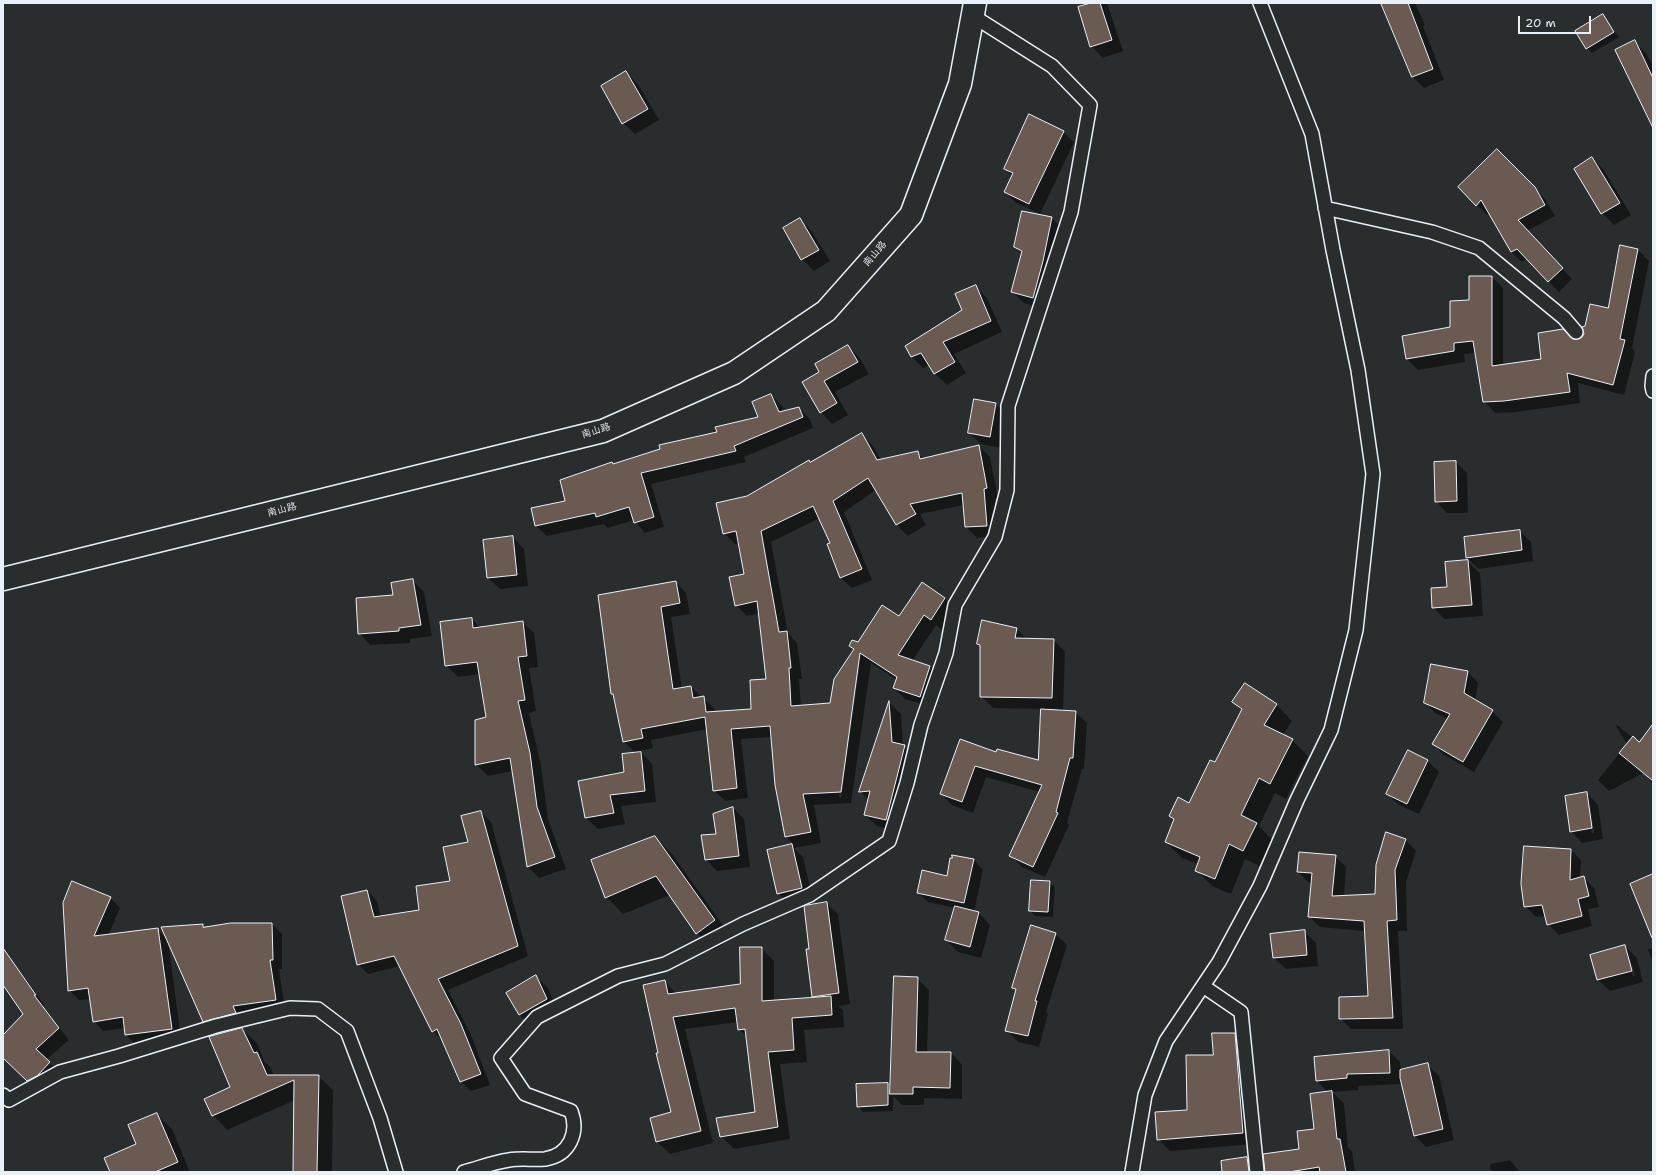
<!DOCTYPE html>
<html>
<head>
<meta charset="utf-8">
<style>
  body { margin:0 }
  #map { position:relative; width:1656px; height:1175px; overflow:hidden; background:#2a2d2e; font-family:"Shantell Sans",sans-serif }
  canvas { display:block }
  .frame { position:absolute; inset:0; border:4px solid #e8f1f8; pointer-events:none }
  .scale { position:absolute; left:1518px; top:16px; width:73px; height:18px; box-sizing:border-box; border:2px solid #e8f1f8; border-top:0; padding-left:5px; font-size:12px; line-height:14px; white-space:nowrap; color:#e8f1f8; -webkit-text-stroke:3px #2a2d2e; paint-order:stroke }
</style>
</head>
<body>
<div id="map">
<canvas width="1656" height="1175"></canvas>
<div class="frame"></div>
<div class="scale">20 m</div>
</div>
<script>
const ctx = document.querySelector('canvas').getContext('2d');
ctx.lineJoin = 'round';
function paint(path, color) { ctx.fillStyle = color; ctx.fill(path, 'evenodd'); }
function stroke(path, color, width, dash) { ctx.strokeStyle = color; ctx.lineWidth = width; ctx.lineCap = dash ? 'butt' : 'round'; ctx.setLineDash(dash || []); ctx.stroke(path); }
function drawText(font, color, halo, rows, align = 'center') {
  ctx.font = font + ' "Shantell Sans","LXGW WenKai TC",sans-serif'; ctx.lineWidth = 3.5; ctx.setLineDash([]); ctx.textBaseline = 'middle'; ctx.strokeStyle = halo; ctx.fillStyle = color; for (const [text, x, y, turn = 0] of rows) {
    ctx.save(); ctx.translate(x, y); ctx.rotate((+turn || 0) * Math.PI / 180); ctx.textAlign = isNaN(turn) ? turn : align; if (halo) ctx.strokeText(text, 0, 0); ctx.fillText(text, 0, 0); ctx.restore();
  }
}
const shadow = new Path2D(`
  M1081,3H1107L1123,51L1103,58L1091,46Z
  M1382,3H1415L1425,25L1423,26L1444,80L1424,88L1413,77Z
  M1603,16L1619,37L1592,53L1587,48Z
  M1635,42L1646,53L1653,66V118Z
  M626,72L638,84L659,120L635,134L623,123Z
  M1063,132L1074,142L1040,214L1015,202L1005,192L1012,176L1005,169Z
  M1497,150L1545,199L1555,216L1527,231L1572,279L1559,292L1527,259L1522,262L1511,252L1489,213L1487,215L1459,187Z
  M1592,158L1604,170L1631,215L1614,225L1602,213Z
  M1052,218L1063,229L1044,309L1024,303L1012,291L1022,254L1015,247Z
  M800,219L811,230L830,261L814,271L802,259Z
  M1621,246L1638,250L1649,261L1632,348L1635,352L1624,395L1578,383L1580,403L1516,412L1495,413L1484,401L1476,353L1464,354L1465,362L1418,370L1407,359L1451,328L1470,301V277H1492L1503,288V365L1542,360L1573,340L1581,339L1609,309Z
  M976,287L987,298L1002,332L954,354L966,373L947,385L935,374L930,365L923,368L912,357L964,311Z
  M848,346L859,357L869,374L835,392L848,415L832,424L821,412V373Z
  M771,395L782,406L784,411L799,408L810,419L813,428L744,457L746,462L651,484L664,527L645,533L634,520L608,528L604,524L547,536L536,526L613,465L718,433L760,417Z
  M995,404L1007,415L1001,448L981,444L969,433Z
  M862,435L873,446L881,460L918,453L924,459L979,446L990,457L998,499H995L997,536L977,538L966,527L964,505L920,514L926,525L908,536L897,525L876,490L844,512L872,580L852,588L841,578L831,544L820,518L771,542L788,633L797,643L802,679H799L801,707L831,704L854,650L850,646L858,644L899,617L922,584L945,599L956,610L942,630L936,625L912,661L930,666L940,677L931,707L905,699L894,688L897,680L871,663L851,803L814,805L821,843L794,848L803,857L813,900L790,905L778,893L769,851L794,845L786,837L772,737L741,739L748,798L725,801L714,790L708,729L651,740L653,748L640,751L652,764L656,802L621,806L625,824L598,829L586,818L625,772L636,753L624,742L614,695L612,693L599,596L676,582L686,593L690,614L671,617L682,689L691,687L714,708L715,712L752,710L767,680L760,613L747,616L736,605L745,575L739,543L735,544L724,533L748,496ZM859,669L841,798L839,797L856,672Z
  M1456,462L1467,473L1468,513H1447L1436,501Z
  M1519,531L1531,542L1533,561L1479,569L1467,558Z
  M513,537L524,549L528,586L500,589L488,578Z
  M1468,562L1480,573L1483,616L1444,619L1433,607Z
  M412,580L424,592L432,636L410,639V643L370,645L359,633L394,596Z
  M472,619L480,628L522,622L534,633L538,667L529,668L536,711L529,713L541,766L548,819L566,869L539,878L528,867L513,771L488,776L476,764L487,717L480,674L458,677L446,665Z
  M1017,629L1026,639L1054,640L1065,652L1063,711L1075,712L1087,723L1084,769H1082L1067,823L1069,825L1045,877L1022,867L1010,855L1040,792L986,777L973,813L952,805L941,794L960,740L996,753L1039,762L1042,709L993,708L981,696V647L978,644Z
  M1468,672L1478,683L1475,701L1492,711L1503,722L1474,772L1444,755L1433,744L1448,719L1435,713L1425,702Z
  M1245,684L1277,705L1292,721L1283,735L1292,740L1308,756L1286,799L1275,793L1259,826L1272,840L1259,866L1245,859L1231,894L1212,886L1196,870L1198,864L1182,858L1166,842L1175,820L1170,815L1189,804L1215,764L1242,711L1234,702Z
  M890,703L901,714L903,746L916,758L897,831L877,826L865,815L869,801L860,791Z
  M1617,725L1653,754V785L1645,772L1609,791L1598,780L1627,744L1616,726Z
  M1408,751L1428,761L1439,772L1419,814L1399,805L1387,794Z
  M1587,793L1598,805L1603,839L1582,843L1571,831ZM1588,805H1590L1594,833H1592Z
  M733,808L744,819L750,867L717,871L706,860L717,835Z
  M481,812L491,822L528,956L448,990L471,1035L490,1085L471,1091L461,1081L443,1041L433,1031L401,966L368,974L358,964L367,891L377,901L381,917L420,911L451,882L470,842Z
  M655,837L672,854L732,938L714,950L697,933L670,895L623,914L606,897Z
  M1406,840L1416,851L1406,882L1407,931H1398L1403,1029H1351L1340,1018L1369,997L1365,931L1320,927L1309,916L1312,883H1309L1298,872L1335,856L1346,867L1344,897L1376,895Z
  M1571,850L1581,860L1580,878L1583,877L1594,888L1599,907L1588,909L1592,926L1559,935L1548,924L1546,916L1536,917L1525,906Z
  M974,860L983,870L974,912L979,913L990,925L981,958L958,952L946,940L955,908L928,902L918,893Z
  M1049,882L1055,887L1053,917L1035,916L1030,911Z
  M110,898L120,908L108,936L157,929L167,939L203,925L205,928L272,924L282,934V969H279L285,1010L213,1031L203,1021L168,941L181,1038L136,1045L126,1035L125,1028L103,1031L94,1021L90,999L79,1000L69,990Z
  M826,903L838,914L850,1004L838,1006L843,1010L844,1027L804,1030L807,1062L780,1064L790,1139L734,1149L721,1136L756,1112L747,1037L739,1030L738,1022L685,1029L713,1143L670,1154L657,1142L672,1113L659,1053L664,981L677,994L741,985L761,948L774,961V1002L815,999L813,996L810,949Z
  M1304,931L1316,943L1318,966L1286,969L1274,958Z
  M1055,934L1067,945L1046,1012L1048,1014L1039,1047L1018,1042L1007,1030L1017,991L1013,987Z
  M1625,946L1637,958L1643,982L1610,991L1598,980L1591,955ZM1628,959H1630L1635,976H1633Z
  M1653,948V964L1648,949Z
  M3,950L26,979L45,1006H43L69,1040L46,1060L60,1073L39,1091L3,1058V1037L25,1014L3,984Z
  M536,977L548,988L557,1011L532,1026L520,1015L508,994Z
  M917,978L929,990L927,1053H951L962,1065V1099L924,1098V1105H902L893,1096V1111L863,1112L858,1106L887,1084L891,1088Z
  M242,1029L257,1043L264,1061L271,1068L274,1076H318L333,1090L332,1172H294L295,1100L227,1130L213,1115L232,1088Z
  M1235,1034L1246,1045L1254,1144L1170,1151L1158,1139L1188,1111L1214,1056Z
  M1389,1051L1400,1062L1401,1071L1427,1064L1439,1076L1454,1140L1426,1147L1414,1135L1403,1084L1358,1086V1090L1332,1092L1344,1103L1348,1148L1352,1151L1355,1172H1266L1300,1150L1315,1130L1328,1092L1317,1081L1315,1058Z
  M156,1114L172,1129L190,1172H111L138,1144Z
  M1247,1158L1253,1163L1254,1172H1227Z
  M1510,1160L1520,1172H1491L1490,1164Z`);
const building = new Path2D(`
  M1091,3H1100L1112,40L1090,47L1078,7Z
  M1381,3H1408L1433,69L1412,77Z
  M1603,14L1614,32L1586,49L1575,31Z
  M1635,40L1653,78V128L1615,50Z
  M626,71L648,109L622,124L601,86Z
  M1029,114L1064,131L1029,204L1004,192L1013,173L1004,169Z
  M1497,149L1535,187L1545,205L1518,220L1563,268L1548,282L1517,249L1511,252L1481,200L1476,206L1458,187Z
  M1592,157L1620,203L1601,214L1574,169Z
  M1022,211L1052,217L1043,261L1033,298L1011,292L1022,251L1014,247Z
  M800,218L819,250L801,260L783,228Z
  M1620,245L1638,249L1620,339L1625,340L1613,385L1567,373L1570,392L1504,401L1483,402L1473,341L1454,343V351L1406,359L1402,336L1450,327V301L1469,300V276H1492V366L1541,359L1538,333L1563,329L1573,339L1581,338L1584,334L1582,327L1585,326L1590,304L1608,308Z
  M976,285L991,321L943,342L955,362L934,374L921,353L911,357L905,346L962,310L955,294Z
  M848,345L858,362L824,381L837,403L820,413L802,382L819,372L815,364Z
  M771,394L779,412L799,407L803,417L734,446L736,451L641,473L654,517L634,523L629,507L596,517L595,513L535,526L531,508L565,501L560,480L612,462L613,464L660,449L659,445L717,432L715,427L758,417L752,402Z
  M974,399L996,403L990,437L968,433Z
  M862,433L877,460L918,451L920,459L979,445L987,488L984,489L987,526L965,527L962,493L910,504L916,514L896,525L868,478L833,501L862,569L840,578L827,544L830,543L813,506L761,531L779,632L787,631L791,668H789L791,706L830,703L834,679L854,649L849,646L852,640L858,642L882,605L899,616L922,582L945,598L931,620L924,615L898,655L930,666L920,697L893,688L897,677L860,653L841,792L803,794L811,832L785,837L775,785L770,726L731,729L737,788L713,791L705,717L641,729L643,738L623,742L613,694H611L598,595L676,581L680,603L661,607L673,689L691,686L693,698L704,696L706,712L751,709L750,680L766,679L757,601L735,606L729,577L744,574L736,531L723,534L716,503L747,496L809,460L810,462Z
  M1456,461L1457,501L1435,502L1434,462Z
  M1520,530L1522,550L1466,558L1464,537Z
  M513,536L517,575L487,578L483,540Z
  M1468,560L1472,605L1432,608L1431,588L1447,587L1445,562Z
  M413,579L421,625L399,628V631L358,634L356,598L393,595L391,583Z
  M472,618L473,628L523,621L527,656L518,657L525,700L518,701L530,753L537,807L555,857L527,867L510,758L475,765V720L486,717L477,662L445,666L440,622Z
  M982,620L1017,628L1015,638L1054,639L1052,698L980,697V645L977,644Z
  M1431,664L1468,671L1464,693L1493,710L1463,762L1432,744L1450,714L1424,703Z
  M1245,683L1277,704L1264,725L1293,739L1270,784L1259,778L1241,815L1257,823L1243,851L1229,844L1215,879L1195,871L1200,857L1165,842L1174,819L1169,816L1178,797L1189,803L1210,760L1215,762L1242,709L1232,702Z
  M889,701L892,742L905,745L886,820L864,815L870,791L859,792Z
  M1041,709L1076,711L1073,758H1070L1056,812L1058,813L1033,867L1009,856L1042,785L975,766L962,802L940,794L960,739L996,752L997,749L1038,760Z
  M1653,724V781L1619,753L1633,736L1639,742Z
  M1408,750L1428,760L1407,804L1386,794Z
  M641,752L645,791L610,795L614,813L585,818L578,781L624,772L622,754Z
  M1587,792L1592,828L1570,832L1565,796Z
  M733,807L739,856L705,860L701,835L716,834L713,814Z
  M481,811L518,946L438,979L461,1024L481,1074L460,1082L437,1029L432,1032L394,956L357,965L341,896L367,890L374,917L419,910L416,886L450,881L443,847L468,842L461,816Z
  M1386,832L1406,839L1395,870L1397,920L1387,921L1393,1018L1339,1019V997L1368,996L1364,921L1308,917L1312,873L1297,872L1299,852L1336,855L1332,896L1375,894L1376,865Z
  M655,836L715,920L696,934L656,876L605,898L591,860Z
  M792,844L802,888L777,894L767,850Z
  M1524,846L1571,849L1570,880L1584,876L1589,896L1578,899L1582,916L1547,925L1542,905L1524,907L1521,884Z
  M952,855L974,859L964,903L917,893L922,870L947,876L950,858H952Z
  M1653,874V938H1652L1630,884Z
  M1031,880L1050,881L1048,912L1029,911Z
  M72,881L111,897L94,936L158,928L172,1029L125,1035L123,1017L93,1022L88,988L68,991L63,903Z
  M827,902L839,993L812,997L806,949H809L804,906Z
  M955,906L979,912L970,947L945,940Z
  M231,923H272L273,960H270L276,1000L233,1006L236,1013L203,1022L161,927L203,924V927Z
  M1031,925L1056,933L1035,1001H1037L1028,1036L1005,1031L1016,989L1012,988Z
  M1305,930L1307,955L1273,958L1270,934Z
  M1625,945L1632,971L1597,980L1590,955Z
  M740,947H762V1001L831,996L832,1015L792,1018L794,1050L768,1052L778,1127L720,1137L716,1118L755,1112L745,1029L738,1030L735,1008L673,1017L701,1131L656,1142L650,1118L671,1112L656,1053H658L643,985L665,980L668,994L740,984Z
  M3,948L36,995H34L59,1028L36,1049L50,1062L37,1076L27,1081L3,1058V1035L23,1014L3,985Z
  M536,975L547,999L519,1015L506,993Z
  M894,976L918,977L916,1052H951L950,1088L913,1087V1094H890Z
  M242,1028L254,1053L257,1052L267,1075H319L317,1172H293L294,1080L212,1116L204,1099L230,1087L209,1037Z
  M1212,1033H1235L1243,1133L1157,1140L1155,1112L1187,1110L1186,1055H1213Z
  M1389,1050L1390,1073L1347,1074V1078L1316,1081L1314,1057Z
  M1428,1063L1443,1129L1414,1136L1400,1078V1070Z
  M888,1083V1105L857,1107L856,1084Z
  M1332,1091L1337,1139H1340L1346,1172H1320L1319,1167L1289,1172H1265L1263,1154L1299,1149L1297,1131L1314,1129L1310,1094Z
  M157,1113L178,1162L155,1172H110L104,1158L136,1144L128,1125Z
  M1247,1157L1249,1172H1222L1221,1161Z`);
const service = new Path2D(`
  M1325,208L1432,232L1479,248L1564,318L1576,332
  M1653,376L1652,386L1653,391
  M1203,986L1241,1012L1257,1172
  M3,1095L9,1100L60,1072L119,1056L216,1026L290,1008L318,1009L347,1031L380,1118L396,1172
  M464,1172C479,1168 494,1162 509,1160C521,1158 533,1160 545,1159C570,1155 579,1132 571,1111L525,1094L501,1058L537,1017L618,976L665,964L743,924L810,895L889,841L907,783L921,725L946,653L955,605L995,537L1007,490L1008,406L1071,212L1090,105L1052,66L973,16
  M1132,1172L1145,1095L1166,1041L1219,962L1260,886L1297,800L1331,730L1356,630L1373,474L1358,370L1333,250L1312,134L1260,3`);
const tertiary = new Path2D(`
  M3,579L603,431L734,373L826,311L911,215L960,84L975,3`);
const streetNames = [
  ["南山路",875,254,-49],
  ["南山路",596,431,-17],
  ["南山路",282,510,-14]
];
paint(shadow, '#0007');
paint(building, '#6a5a52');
stroke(building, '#e8f1f8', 1);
stroke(service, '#e8f1f8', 16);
stroke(tertiary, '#e8f1f8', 25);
stroke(service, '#2a2d2e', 13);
stroke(tertiary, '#2a2d2e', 22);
drawText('10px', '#e8f1f8', '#2a2d2e', streetNames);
</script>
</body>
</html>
